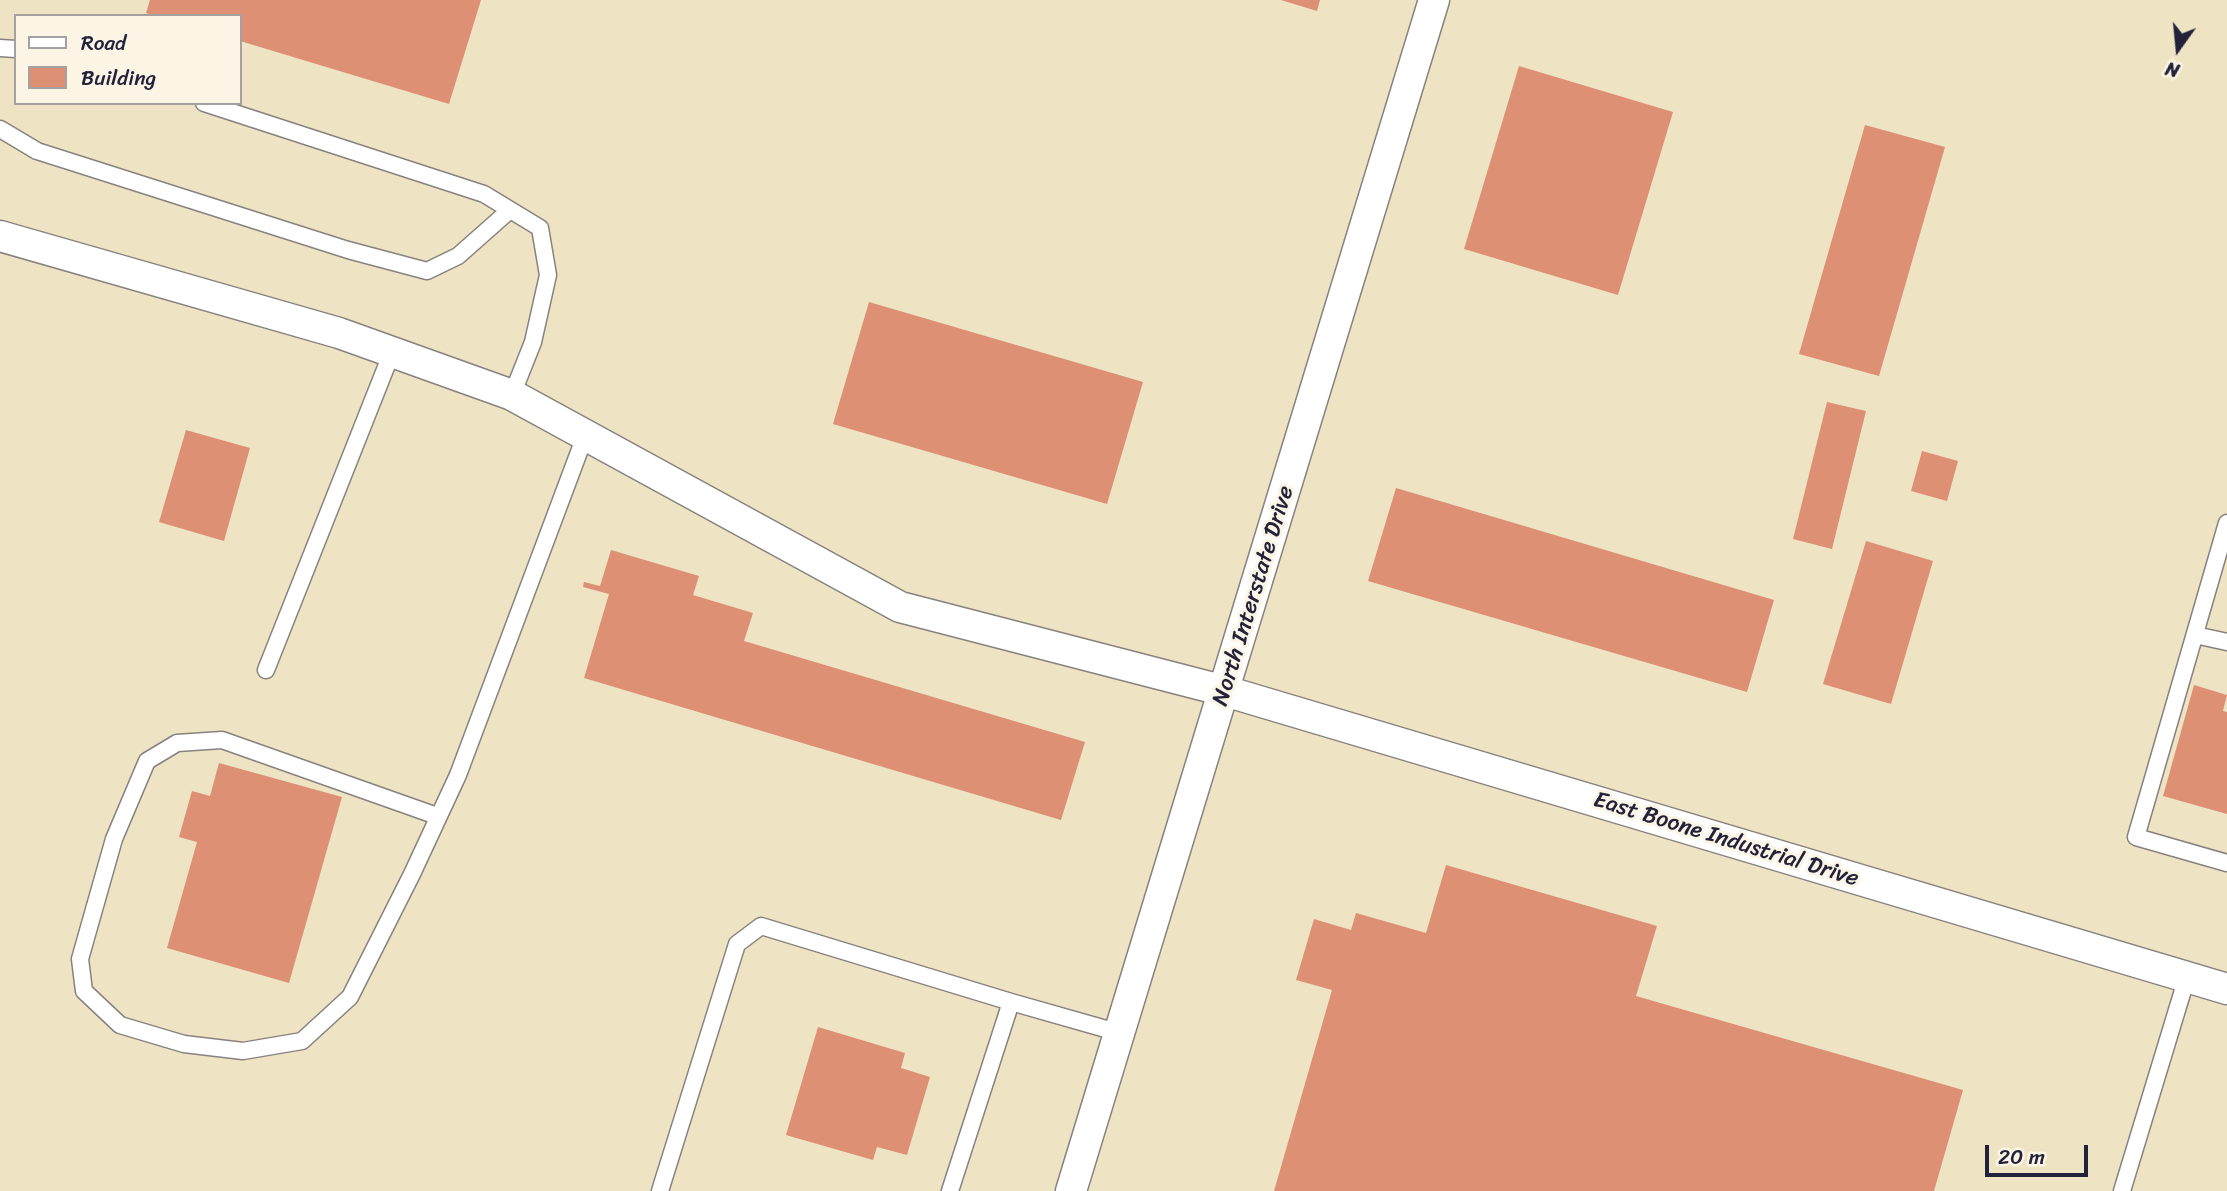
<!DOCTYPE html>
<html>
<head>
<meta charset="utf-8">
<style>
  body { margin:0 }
  #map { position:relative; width:2227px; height:1191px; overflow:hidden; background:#eee3c3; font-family:Sriracha,sans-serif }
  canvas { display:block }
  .legend { position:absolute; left:14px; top:14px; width:228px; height:91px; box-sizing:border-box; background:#fcf5e5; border:2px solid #a5a1a1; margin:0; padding:9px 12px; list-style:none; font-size:21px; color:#22223b }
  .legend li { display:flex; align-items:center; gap:14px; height:35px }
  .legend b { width:35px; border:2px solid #a5a1a1 }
  .north { position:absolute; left:2143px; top:14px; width:70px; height:70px; -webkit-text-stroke:5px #fcf5e5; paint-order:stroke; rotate:195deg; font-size:19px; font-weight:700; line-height:28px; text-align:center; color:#22223b }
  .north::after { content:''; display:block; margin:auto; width:24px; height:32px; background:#22223b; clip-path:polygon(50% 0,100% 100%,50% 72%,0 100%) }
  .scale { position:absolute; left:1985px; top:1145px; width:103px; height:32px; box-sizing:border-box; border:4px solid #22223b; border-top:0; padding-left:9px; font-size:21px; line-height:24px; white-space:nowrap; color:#22223b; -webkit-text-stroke:5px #fcf5e5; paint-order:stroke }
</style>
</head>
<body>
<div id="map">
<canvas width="2227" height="1191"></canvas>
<ul class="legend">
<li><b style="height:9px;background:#fff"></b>Road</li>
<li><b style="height:19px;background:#dd9074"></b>Building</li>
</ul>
<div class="north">N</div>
<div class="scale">20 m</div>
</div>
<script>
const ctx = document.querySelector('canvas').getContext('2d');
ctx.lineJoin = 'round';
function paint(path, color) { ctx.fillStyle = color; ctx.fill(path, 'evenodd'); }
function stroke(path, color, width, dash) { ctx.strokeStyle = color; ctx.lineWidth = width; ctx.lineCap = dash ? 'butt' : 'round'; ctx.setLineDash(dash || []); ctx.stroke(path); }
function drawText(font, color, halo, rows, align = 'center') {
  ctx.font = font + ' Sriracha,sans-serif'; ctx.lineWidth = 6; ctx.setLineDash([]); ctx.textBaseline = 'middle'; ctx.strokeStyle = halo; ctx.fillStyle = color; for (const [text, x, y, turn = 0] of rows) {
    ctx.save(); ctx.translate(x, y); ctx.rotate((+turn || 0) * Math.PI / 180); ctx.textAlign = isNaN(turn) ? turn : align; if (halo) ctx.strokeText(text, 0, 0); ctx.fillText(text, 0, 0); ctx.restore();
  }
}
const building = new Path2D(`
  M150,0H481L449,104L240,41V16H155L146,13Z
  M1281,0H1320L1317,11Z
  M1519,66L1673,112L1618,295L1464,249Z
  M1865,125L1945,147L1879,376L1799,354Z
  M869,302L1143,382L1107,504L833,424Z
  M1827,402L1866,411L1832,549L1793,539Z
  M186,430L250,448L224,541L159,522Z
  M1922,451L1958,461L1947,501L1911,491Z
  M1396,488L1774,600L1747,692L1368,581Z
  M1866,541L1933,561L1891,704L1823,684Z
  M611,550L699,576L693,595L753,613L744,641L1085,742L1061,820L584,678L609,594L583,587L584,582L600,586Z
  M2194,685L2227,695L2223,711L2227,712V814L2163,796Z
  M219,763L342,797L289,983L167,948L197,842L179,837L192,791L210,796Z
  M1446,865L1657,926L1636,996L1963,1090L1934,1191H1274L1332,990L1296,980L1314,919L1351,930L1356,913L1426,933Z
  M818,1027L905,1053L901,1068L930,1077L907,1155L877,1147L873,1160L786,1135Z`);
const service = new Path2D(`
  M0,48L16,49
  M204,103L484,194L540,228L548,275L533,342L512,395
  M0,129L37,151L348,250L427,271L458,256L510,210
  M2227,523L2136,837L2227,863
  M2195,635L2227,642
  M266,670L392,352
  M437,816L222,740L177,743L147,761L114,839L80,959L84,991L120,1025L184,1044L243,1051L302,1041L350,997L412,874L458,775L585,436
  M660,1191L737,944L761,926L1011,1002L1120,1033
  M950,1191L1011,1002
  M2122,1191L2187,977`);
const minor = new Path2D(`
  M0,236L339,333L512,395L900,607L1225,691L2227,989
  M1071,1191L1434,0`);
const streetNames = [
  ["North Interstate Drive",1254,596,-73],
  ["East Boone Industrial Drive",1726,840,17]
];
paint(building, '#dd9074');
stroke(service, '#88827f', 19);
stroke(minor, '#88827f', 33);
stroke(service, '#fff', 16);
stroke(minor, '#fff', 30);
drawText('23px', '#22223b', '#fcf5e5', streetNames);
</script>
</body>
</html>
